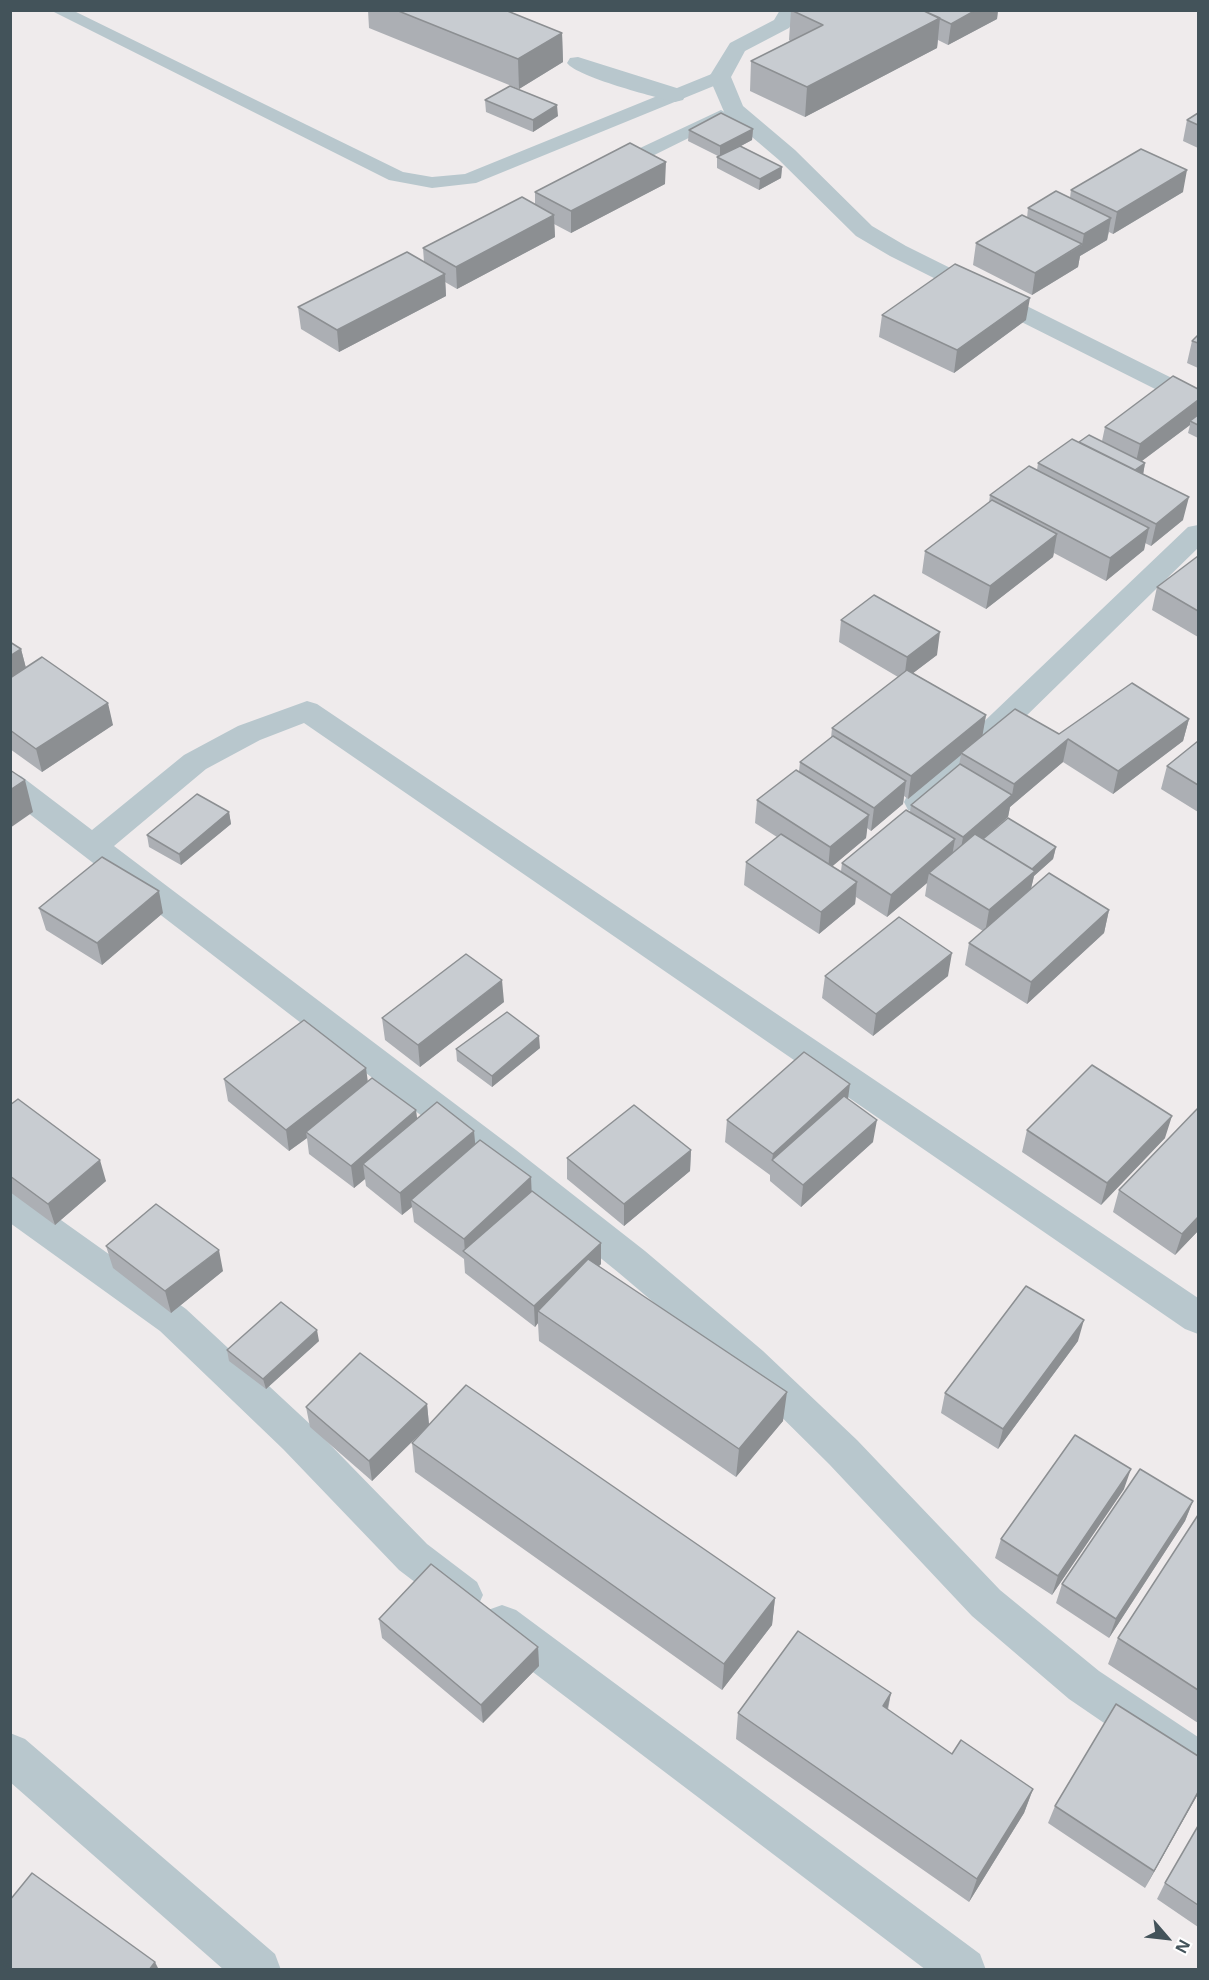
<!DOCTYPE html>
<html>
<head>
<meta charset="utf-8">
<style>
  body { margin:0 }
  #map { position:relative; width:1209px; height:1980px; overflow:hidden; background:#efebec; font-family:"Noto Sans",sans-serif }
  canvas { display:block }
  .frame { position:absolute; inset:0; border:12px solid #43535a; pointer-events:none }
  .north { position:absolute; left:1137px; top:1908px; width:60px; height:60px; -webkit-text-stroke:4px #fff; paint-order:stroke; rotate:118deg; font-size:16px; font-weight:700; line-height:24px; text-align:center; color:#43535a }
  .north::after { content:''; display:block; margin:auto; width:21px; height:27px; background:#43535a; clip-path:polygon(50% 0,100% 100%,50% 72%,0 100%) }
</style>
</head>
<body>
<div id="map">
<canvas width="1209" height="1980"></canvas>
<div class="frame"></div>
<div class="north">N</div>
</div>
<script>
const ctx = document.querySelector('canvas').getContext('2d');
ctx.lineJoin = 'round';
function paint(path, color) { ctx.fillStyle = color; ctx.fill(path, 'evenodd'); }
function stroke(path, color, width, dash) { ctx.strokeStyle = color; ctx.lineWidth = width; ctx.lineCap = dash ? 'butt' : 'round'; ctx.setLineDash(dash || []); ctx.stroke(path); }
const lane = new Path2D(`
  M50,10H72L403,172L432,177L465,174L714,73H726L729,77L726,81L476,183L432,188L389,180Z
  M721,110L730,115L727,119L620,172H606L604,168L606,164Z`);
const street = new Path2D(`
  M780,10H801L789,28L745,51L731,77L743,106L795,150L872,226L906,246L1198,391V409L1189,406L890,256L856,236L779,160L725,114L709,77L730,43L774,20Z
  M578,57L683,90L686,95L683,100L675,102C655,97 577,77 567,63L570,58Z
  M1198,525V548L930,810L919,813L908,810L904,802L908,794L1188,527Z
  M307,701L317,704L1198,1298V1334L1185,1329L304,723L260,740L206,769L114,846L516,1150L645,1251L763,1351L857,1440L1000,1590L1099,1671L1198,1737V1783L1183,1777L1069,1699L972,1616L829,1464L737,1373L619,1273L492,1170L10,799V773L21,776L92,830L184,755L238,726Z
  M10,1189L23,1193L186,1309L311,1425L427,1544L477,1582L483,1595L477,1608L463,1614L449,1608L399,1570L283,1449L160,1331L10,1223Z
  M502,1605L516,1610L980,1954L986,1970H926L488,1638L482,1624L488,1610Z
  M10,1733L25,1739L275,1954L281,1970H224L10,1782Z`);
const wall = new Path2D(`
  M368,10H505L562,33L563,62L519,89L369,28Z
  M791,10H998L997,19L948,45L938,40L937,48L805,117L750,91L751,61L790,41L789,40Z
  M485,100L558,116L533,132L486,112Z
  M1198,113V148L1183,141L1187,120Z
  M753,129L752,140L741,146L782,167L781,178L759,190L717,168V157L718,156L688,141L689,130Z
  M665,184L571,233L554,224L555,237L457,289L445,282L446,296L339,352L301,329L298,307L424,262L423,248L535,205V192Z
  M1071,190L1183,192L1113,234L1109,232L1107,240L1080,256L1078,267L1032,295L973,265L976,243L1027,218L1028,208L1070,198Z
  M882,315L1026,320L954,373L879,337Z
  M1198,335V368L1187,363L1192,341Z
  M1198,389V438L1188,433L1190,425L1142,461L1145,463L1143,474L1183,520L1151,546L1145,543L1144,550L1106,581L1054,553L1053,557L986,609L922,573L925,551L989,503L990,495L1037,470L1038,463L1079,442L1102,441L1105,427Z
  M1198,556V637L1152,610L1157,587Z
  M841,620L937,655L913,673L986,715L982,735L1059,734L1189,719L1183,741L1113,794L1063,762L1010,807L1008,817L983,839L1056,847L1053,859L1034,876L1031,888L1109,910L1104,933L1027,1004L965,965L969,943L983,931L925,896L927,883L887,917L856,897L855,904L819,934L744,885L746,862L777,837L755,823L757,800L799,771L800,762L831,738L832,728L898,677L839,642ZM961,755L959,765L911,805L910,812L842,863L841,871L832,866L866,838L867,828L871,831L903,804L904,796L908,799Z
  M10,642L21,649L26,668L113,725L42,772L10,749Z
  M1198,741V812L1161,789L1167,766Z
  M229,812L231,824L181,865L149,847L147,835Z
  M39,908L163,913L102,965L46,930Z
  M825,976H948L873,1036L822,998Z
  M504,1002L420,1067L385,1040L382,1018Z
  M540,1048L492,1087L457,1061L456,1049Z
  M224,1079L367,1081L417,1119L475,1144L532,1191L601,1243V1264L599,1266L783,1421L736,1477L539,1341L538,1323L535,1327L465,1273L464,1259L414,1222L412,1207L402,1215L366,1186L365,1179L354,1188L309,1154L307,1138L289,1151L228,1101Z
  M848,1099L873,1142L801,1207L770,1181V1175L725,1142L727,1120Z
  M10,1105L106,1181L55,1225L10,1192Z
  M1198,1109V1231L1175,1255L1113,1212L1119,1190Z
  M1027,1130L1165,1138L1101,1205L1022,1152Z
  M691,1150L690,1171L624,1226L567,1179V1158Z
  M106,1246L223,1271L171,1313L113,1268Z
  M319,1341L266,1389L229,1361L227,1350Z
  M1078,1341L998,1449L941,1413L945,1393Z
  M427,1404L429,1424L775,1598L772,1625L722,1690L415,1472L412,1443L427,1427L372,1481L310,1427L306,1407Z
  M1124,1489L1052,1595L995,1558L1001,1539Z
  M1193,1501L1185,1521L1109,1638L1056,1603L1062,1584Z
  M1198,1515V1723L1108,1664L1118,1638Z
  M379,1619L538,1647L539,1666L483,1723L382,1638Z
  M891,1693L888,1710L952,1754L1033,1789L1024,1813L969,1902L736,1739L738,1713Z
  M1198,1794L1145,1888L1048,1823L1055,1806Z
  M1198,1826V1927L1157,1899L1165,1883Z`);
const shadedWall = new Path2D(`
  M976,10H998L997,19L948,45L951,24Z
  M940,18L937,48L805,117L807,87Z
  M562,33L563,62L519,89L518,59Z
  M557,105L558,116L533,132V120Z
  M753,129L752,140L720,157V146Z
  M666,162L665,184L571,233V211Z
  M782,167L781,178L759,190L760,179Z
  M1187,170L1183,192L1113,234L1117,212Z
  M554,215L555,237L457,289L456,267Z
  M1111,218L1107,240L1080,256L1078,267L1032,295L1035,273L1082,245L1084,234Z
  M445,274L446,296L339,352L337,330Z
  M1030,298L1026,320L954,373L957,350Z
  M1198,400V418L1190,421V425L1135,466L1140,444Z
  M1145,463L1143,475L1130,474Z
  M1189,497L1183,520L1151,546L1156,524Z
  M1149,528L1144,550L1106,581L1110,558Z
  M1057,534L1053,557L986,609L990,586Z
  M940,632L937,655L904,680L907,657Z
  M21,649L27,672L10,682V656Z
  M108,703L113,725L42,772L36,749Z
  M986,715L982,738L961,753V755L908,799L911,776Z
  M1189,719L1183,741L1113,794L1118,771Z
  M1068,739L1063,762L1010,807L1008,817L959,860L963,837L1012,795L1014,784Z
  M25,780L33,812L10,828V790Z
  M906,781L903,804L871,831L874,808Z
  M229,812L231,824L181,865L179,854Z
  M869,815L866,838L828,870L830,847Z
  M955,839L951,862L929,873L927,883L887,917L891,895Z
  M1056,847L1053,859L1034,876L1030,893L985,933L989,910L1029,871Z
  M857,882L855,904L819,934L821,912Z
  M159,891L163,913L102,965L97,943Z
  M1109,910L1104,933L1027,1004L1031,982Z
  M952,953L948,976L873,1036L876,1014Z
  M502,980L504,1002L420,1067L418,1045Z
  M539,1036L540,1048L492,1087V1076Z
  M366,1068L369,1090L306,1132L307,1138L289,1151L286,1130Z
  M850,1084L847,1106L772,1160L773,1154Z
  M416,1110L419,1132L363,1164L365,1179L354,1188L351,1166Z
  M1172,1116L1165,1138L1101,1205L1107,1183Z
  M877,1120L873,1142L801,1207L803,1185Z
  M474,1131L476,1152L411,1200L412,1207L402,1215L400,1193Z
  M691,1150L690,1171L624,1226V1204Z
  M100,1160L106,1181L55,1225L48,1204Z
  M531,1177L532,1199L465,1253L464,1239Z
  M1198,1217V1231L1175,1255L1182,1234Z
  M601,1243V1264L546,1316L538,1311V1323L535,1327L534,1306Z
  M219,1250L223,1271L171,1313L165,1291Z
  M1084,1320L1078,1341L998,1449L1003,1429Z
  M317,1330L319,1341L266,1389L263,1379Z
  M787,1392L783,1421L736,1477L739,1449Z
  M427,1404L429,1425L372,1481L369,1461Z
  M1131,1469L1124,1489L1052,1595L1058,1576Z
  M1193,1501L1185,1521L1109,1638L1116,1619Z
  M775,1598L772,1625L722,1690L724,1664Z
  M538,1647L539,1666L483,1723L481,1705Z
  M891,1693L885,1719L883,1706Z
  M1033,1789L1024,1813L969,1902L977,1879Z
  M1198,1792V1794L1145,1888L1154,1871Z
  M155,1962L159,1970H149Z`);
const building = new Path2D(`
  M396,10H505L562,33L518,59Z
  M922,10L940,18L807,87L751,61L823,25L791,10Z
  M922,10H976L951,24Z
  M510,86L557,105L533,120L485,100Z
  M721,113L753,129L720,146L689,130Z
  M1198,113V125L1187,120Z
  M630,143L666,162L571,211L535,192Z
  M740,146L782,167L760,179L717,157Z
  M1141,149L1187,170L1117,212L1071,190Z
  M1056,191L1111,218L1084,234L1028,208Z
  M522,197L554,215L456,267L423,248Z
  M1022,215L1082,244L1035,273L976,243Z
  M407,252L445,274L337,330L298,307Z
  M955,264L1030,298L957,350L882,315Z
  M1198,335V343L1192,341Z
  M1173,376L1198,389V400L1140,444L1105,427Z
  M1198,415V425L1190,421Z
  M1089,435L1145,463L1135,470L1079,442Z
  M1072,439L1189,497L1156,524L1038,463Z
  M1029,466L1149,528L1110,558L990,495Z
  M992,500L1057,534L990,586L925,551Z
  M1198,556V611L1157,587Z
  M874,595L940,632L907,657L841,620Z
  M10,642L21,649L10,656Z
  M42,657L108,703L36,749L10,730V678Z
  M907,670L986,715L911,776L832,728Z
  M1132,683L1189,719L1118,771L1068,739L1014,784L961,753L1015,709L1059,734Z
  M833,736L906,781L874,808L800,762Z
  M1198,741V785L1167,766Z
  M960,764L1012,795L963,837L911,805Z
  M10,770L25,780L10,790Z
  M796,770L869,815L830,847L757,800Z
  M197,794L229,812L179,854L147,835Z
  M906,810L955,839L891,895L842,863Z
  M1008,818L1056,847L1032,869L983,839Z
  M781,834L857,882L821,912L746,862Z
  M975,834L1035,871L989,910L929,873Z
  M102,857L159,891L97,943L39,908Z
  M1049,873L1109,910L1031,982L969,943Z
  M899,917L952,953L876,1014L825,976Z
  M466,954L502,980L418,1045L382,1018Z
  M507,1012L539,1036L492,1076L456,1049Z
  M304,1020L366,1068L286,1130L224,1079Z
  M804,1052L850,1084L773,1154L727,1120Z
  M1092,1065L1172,1116L1107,1183L1027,1130Z
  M372,1078L416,1110L351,1166L306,1132Z
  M844,1096L877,1120L803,1185L772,1160Z
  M18,1099L100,1160L48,1204L10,1176V1105Z
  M437,1102L474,1131L400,1193L363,1164Z
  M634,1105L691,1150L624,1204L567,1158Z
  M1198,1108V1217L1182,1234L1119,1190Z
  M480,1140L531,1177L464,1239L411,1200Z
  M532,1191L601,1243L534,1306L463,1251Z
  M156,1204L219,1250L165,1291L106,1246Z
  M588,1259L787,1392L739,1449L538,1311Z
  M1026,1286L1084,1320L1003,1429L945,1393Z
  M281,1302L317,1330L263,1379L227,1350Z
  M360,1353L427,1404L369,1461L306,1407Z
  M466,1385L775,1598L724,1664L412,1443Z
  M1075,1435L1131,1469L1058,1576L1001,1539Z
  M1140,1469L1193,1501L1116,1619L1062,1584Z
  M1198,1515V1690L1118,1638Z
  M431,1564L538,1647L481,1705L379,1619Z
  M798,1631L891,1693L883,1706L952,1754L961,1740L1033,1789L977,1879L738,1713Z
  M1116,1704L1198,1756V1792L1154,1871L1055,1806Z
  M1198,1826V1905L1165,1883Z
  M32,1873L155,1962L149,1970H10V1900Z`);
paint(lane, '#b8c7cd');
paint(street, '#b8c7cd');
paint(wall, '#acafb4');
paint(shadedWall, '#8c8f92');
paint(building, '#c8ccd1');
stroke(building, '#8c8f92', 1.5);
</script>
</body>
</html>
